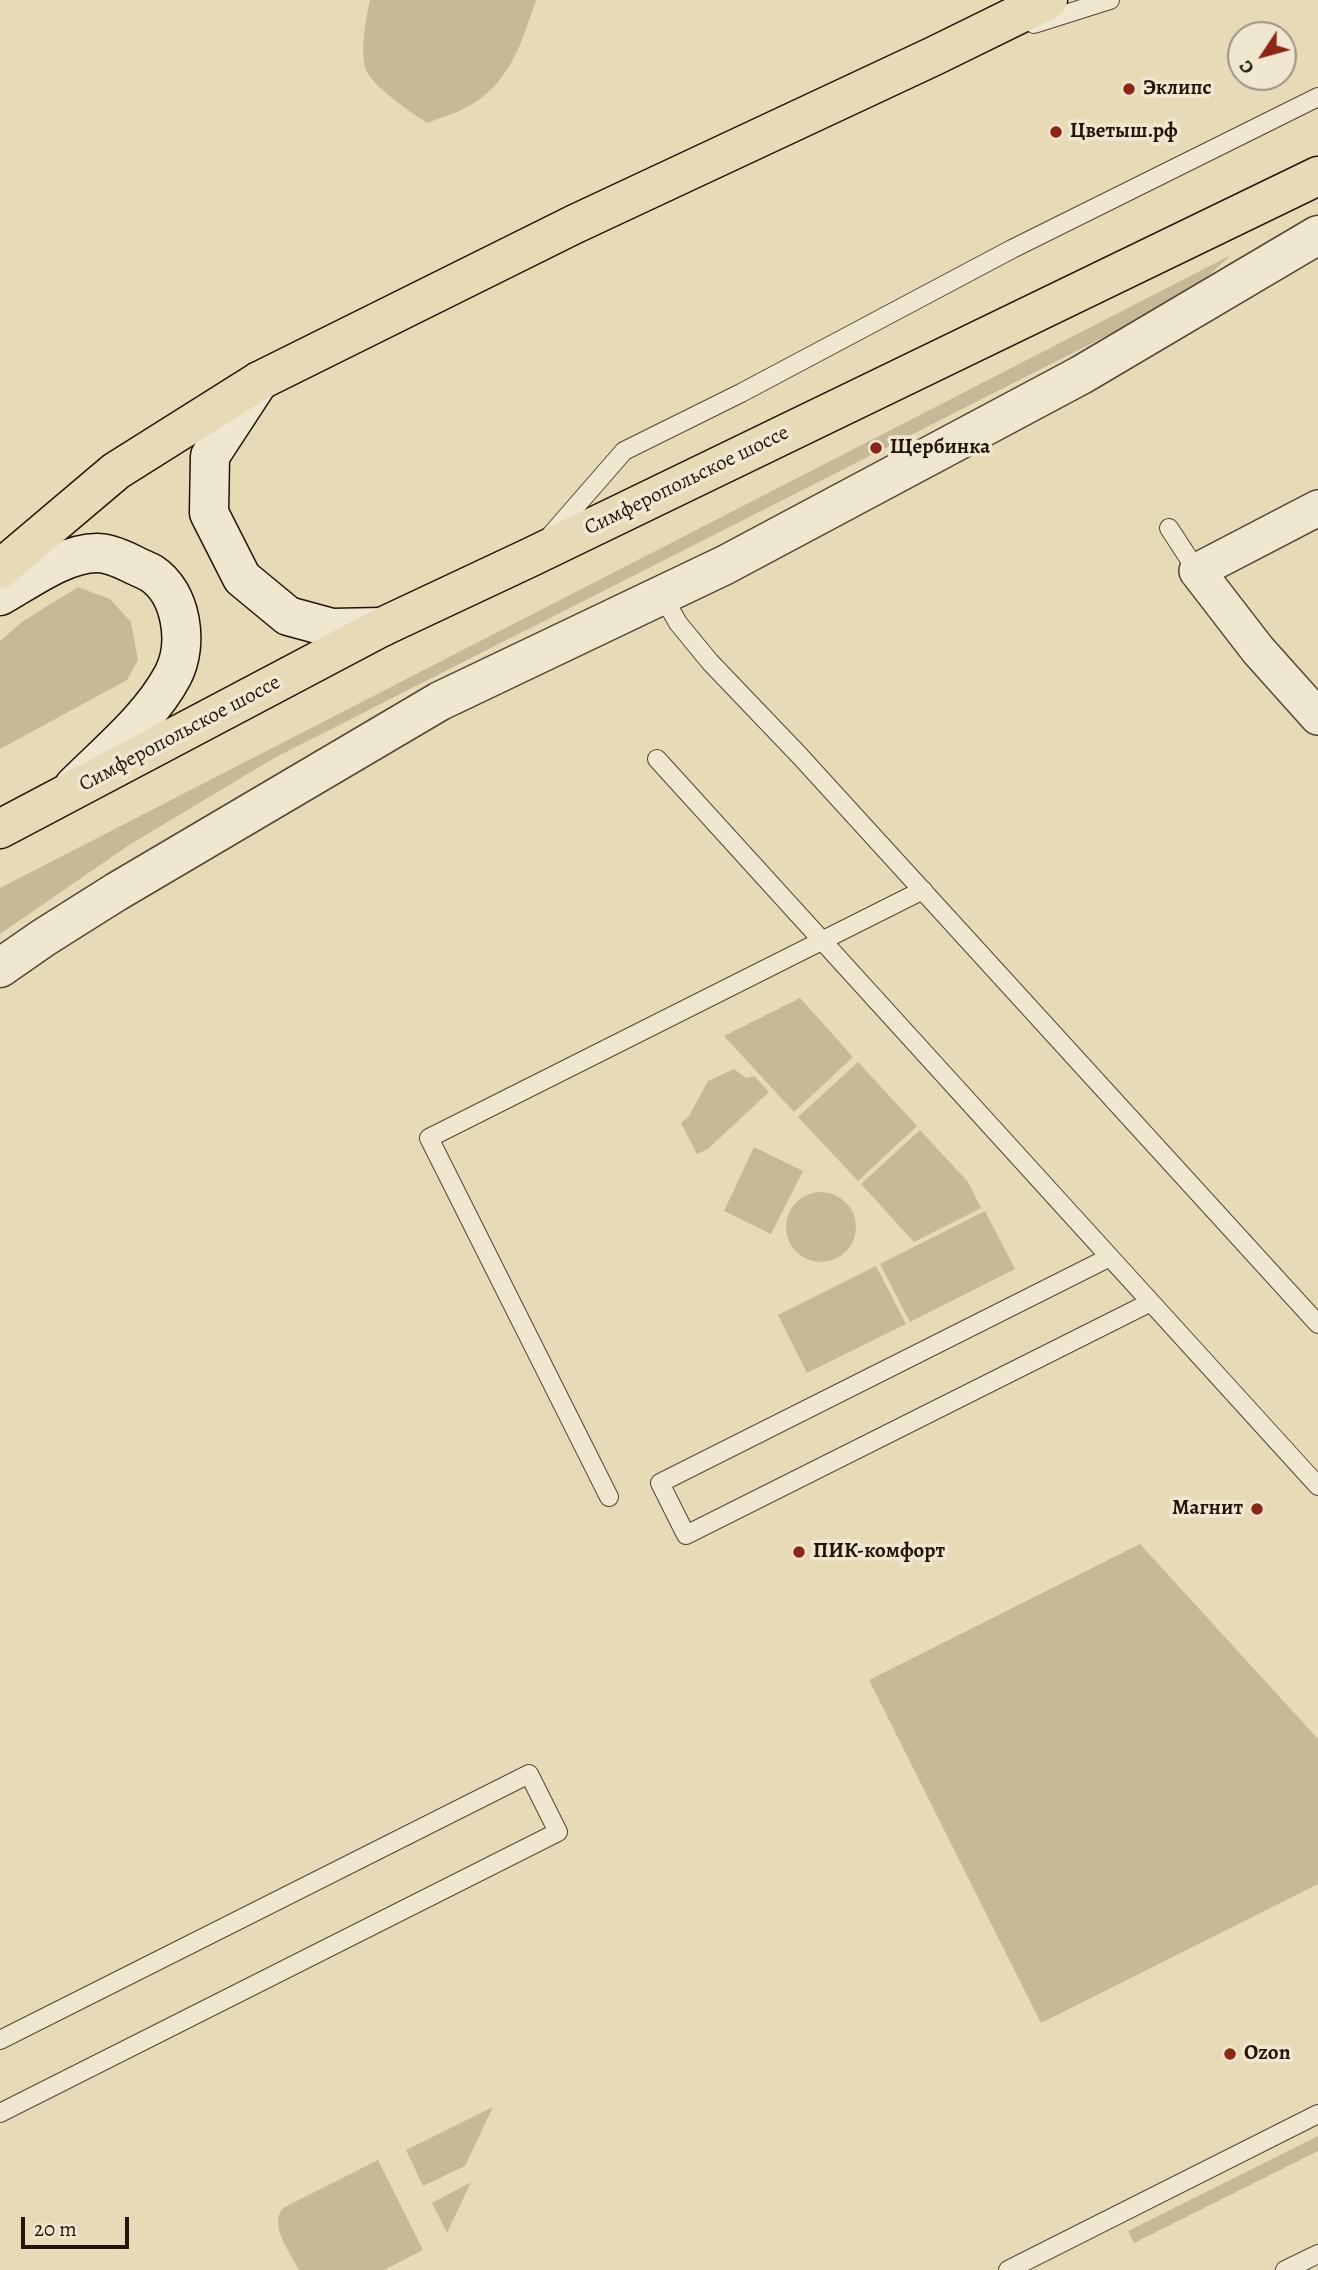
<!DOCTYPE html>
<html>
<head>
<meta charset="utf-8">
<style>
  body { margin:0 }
  #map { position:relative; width:1318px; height:2270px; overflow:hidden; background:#e7dab6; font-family:Alegreya,serif }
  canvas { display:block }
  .north { position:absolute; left:1227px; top:21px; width:70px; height:70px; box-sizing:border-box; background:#efe7d0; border:2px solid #9d9380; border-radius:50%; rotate:234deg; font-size:19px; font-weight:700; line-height:28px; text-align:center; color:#231507 }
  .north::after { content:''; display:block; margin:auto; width:24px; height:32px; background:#8f2418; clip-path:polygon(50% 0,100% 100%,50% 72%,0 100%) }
  .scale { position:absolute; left:21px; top:2217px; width:108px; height:32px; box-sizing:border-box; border:4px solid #231507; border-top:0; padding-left:9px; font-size:21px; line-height:24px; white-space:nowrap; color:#231507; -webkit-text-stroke:5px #efe7d0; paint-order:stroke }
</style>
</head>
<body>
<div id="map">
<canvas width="1318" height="2270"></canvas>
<div class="north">С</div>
<div class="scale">20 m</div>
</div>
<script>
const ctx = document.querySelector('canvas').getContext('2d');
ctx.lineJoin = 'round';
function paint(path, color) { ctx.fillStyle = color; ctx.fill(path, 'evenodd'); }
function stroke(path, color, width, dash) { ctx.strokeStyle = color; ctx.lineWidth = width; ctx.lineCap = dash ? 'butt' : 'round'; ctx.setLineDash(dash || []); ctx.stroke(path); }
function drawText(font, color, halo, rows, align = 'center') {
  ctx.font = font + ' Alegreya,serif'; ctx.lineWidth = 7; ctx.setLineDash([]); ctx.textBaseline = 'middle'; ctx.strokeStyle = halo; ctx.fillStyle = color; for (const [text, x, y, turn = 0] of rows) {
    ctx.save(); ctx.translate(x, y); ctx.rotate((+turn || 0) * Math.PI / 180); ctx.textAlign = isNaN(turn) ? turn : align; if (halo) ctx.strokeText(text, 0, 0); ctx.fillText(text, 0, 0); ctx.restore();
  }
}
const green = new Path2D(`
  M370,0H536C522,42 509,85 467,107C454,114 440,118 427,123C411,112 376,89 367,72C359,57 366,17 370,0Z
  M1231,255L1187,295L276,757L129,845L0,934V888Z
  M78,587L110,599L131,622L138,660L127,680L0,749V641L22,622Z
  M800,998L853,1057L794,1112L724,1036Z
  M858,1062L917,1126L858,1181L798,1117Z
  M734,1069L746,1078L754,1076L769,1092L708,1149L697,1154L681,1123L689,1116L708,1081Z
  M920,1130L968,1182L981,1208L914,1242L861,1184Z
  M754,1147L803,1171L771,1234L724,1211Z
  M786 1227a35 35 0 1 1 70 0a35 35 0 1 1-70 0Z
  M985,1211L1015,1269L910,1322L880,1264Z
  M876,1266L906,1324L807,1373L778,1315Z
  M1140,1544L1318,1739V1884L1041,2023L869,1680Z
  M493,2107L465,2166L423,2186L406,2150Z
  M1318,2136V2151L1134,2243L1128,2231Z
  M378,2160L423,2250L384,2270H299C291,2253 268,2226 283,2208Z
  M471,2182L447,2233L432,2203Z`);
const service = new Path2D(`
  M1034,24L1110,0
  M1169,528L1197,571
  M550,536L624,451L741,393L1012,249L1318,97
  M662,595L678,623L710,662L799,755L1318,1324
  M657,759L1318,1486
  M1110,1257L660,1483L686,1535L1151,1302
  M609,1497L429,1138L923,890
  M0,2040L529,1774L558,1832L0,2113
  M1008,2270L1318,2114
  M1285,2270L1318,2254`);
const minor = new Path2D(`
  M1318,508L1197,571L1258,650L1318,717`);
const tertiary = new Path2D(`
  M0,968L43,938L116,892L440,701L725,565L1081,375L1318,235`);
const secondary = new Path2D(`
  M259,381L210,456L209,513L242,578L288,616L332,628L382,627
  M0,596C27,581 64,553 97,553C107,553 122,559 132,564C138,567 145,570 151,573C182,593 189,644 173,675C151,717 107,753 74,786`);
const primary = new Path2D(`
  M0,569L116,471L259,381L575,224L934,56L1048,0
  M0,829L382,627L531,557L1318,176`);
const markers = [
  [1129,89,7,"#8f2418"],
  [1056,132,7,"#8f2418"],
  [876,448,7,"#8f2418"],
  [1257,1509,7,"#8f2418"],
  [799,1552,7,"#8f2418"],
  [1230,2054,7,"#8f2418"]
];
const poiNames = [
  ["Эклипс",1143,89],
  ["Цветыш.рф",1070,132],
  ["Щербинка",890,448],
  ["Магнит",1243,1509,"right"],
  ["ПИК-комфорт",813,1552],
  ["Ozon",1244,2054]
];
const streetNames = [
  ["Симферопольское шоссе",687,481,-26],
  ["Симферопольское шоссе",180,734,-28]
];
paint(green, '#c6b998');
stroke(service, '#544633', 20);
stroke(minor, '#544633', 38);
stroke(tertiary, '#544633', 41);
stroke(secondary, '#231507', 41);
stroke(primary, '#231507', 41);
stroke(service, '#efe7d0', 18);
stroke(minor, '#efe7d0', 35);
stroke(tertiary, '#efe7d0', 38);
stroke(secondary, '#efe7d0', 38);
stroke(primary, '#e7dab6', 38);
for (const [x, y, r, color] of markers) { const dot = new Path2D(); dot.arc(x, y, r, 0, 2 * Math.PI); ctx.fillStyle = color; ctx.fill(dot); stroke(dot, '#efe7d0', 2.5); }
drawText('bold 21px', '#231507', '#efe7d0', poiNames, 'left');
drawText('21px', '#231507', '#efe7d0', streetNames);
</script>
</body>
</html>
